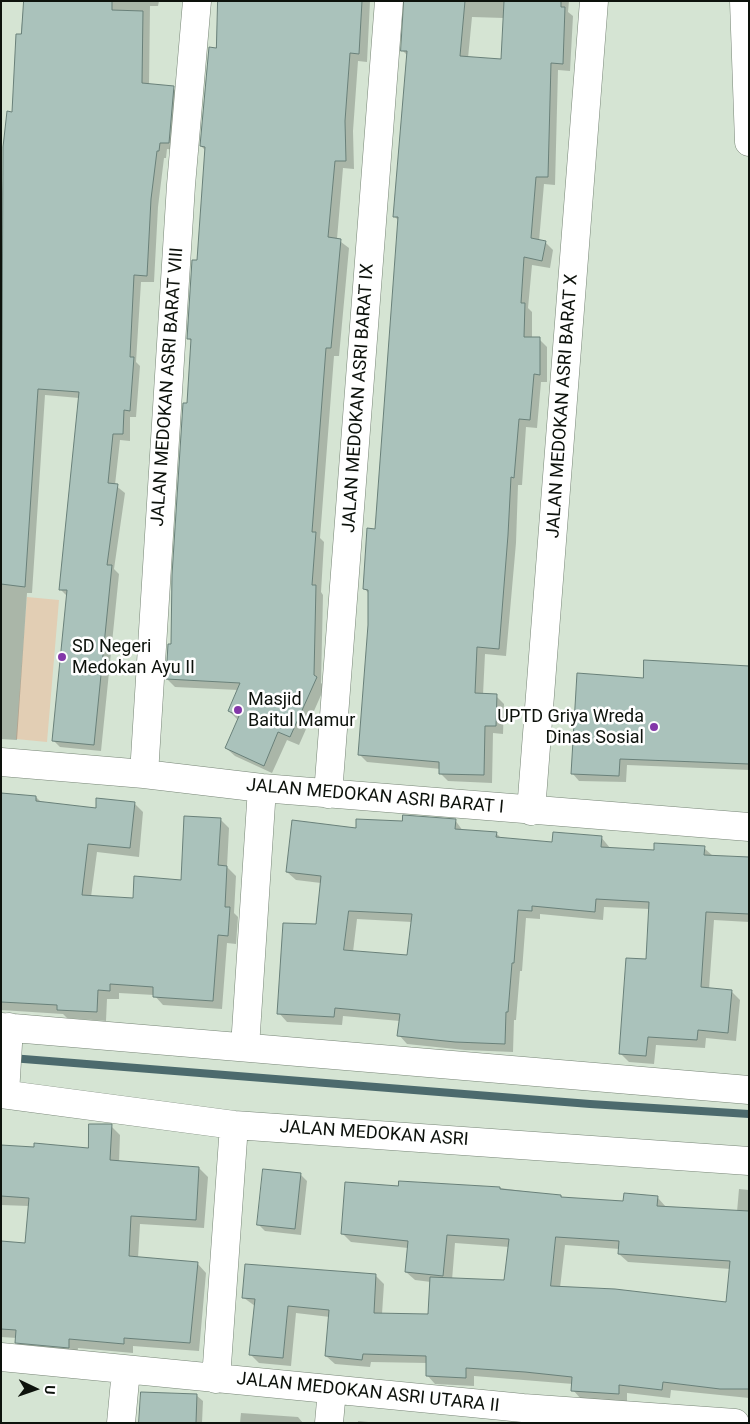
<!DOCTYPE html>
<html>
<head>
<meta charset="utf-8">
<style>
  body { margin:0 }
  #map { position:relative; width:750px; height:1424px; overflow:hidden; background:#d5e4d3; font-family:Roboto,sans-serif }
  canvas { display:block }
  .frame { position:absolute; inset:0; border:2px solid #0d120c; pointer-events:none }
  .north { position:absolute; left:10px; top:1364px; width:50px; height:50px; -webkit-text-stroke:4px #fff; paint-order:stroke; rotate:93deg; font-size:14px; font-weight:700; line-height:20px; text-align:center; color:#0d120c }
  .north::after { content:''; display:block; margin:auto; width:18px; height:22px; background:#0d120c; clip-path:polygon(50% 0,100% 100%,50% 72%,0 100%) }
</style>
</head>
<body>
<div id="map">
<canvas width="750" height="1424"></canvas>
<div class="frame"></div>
<div class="north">U</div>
</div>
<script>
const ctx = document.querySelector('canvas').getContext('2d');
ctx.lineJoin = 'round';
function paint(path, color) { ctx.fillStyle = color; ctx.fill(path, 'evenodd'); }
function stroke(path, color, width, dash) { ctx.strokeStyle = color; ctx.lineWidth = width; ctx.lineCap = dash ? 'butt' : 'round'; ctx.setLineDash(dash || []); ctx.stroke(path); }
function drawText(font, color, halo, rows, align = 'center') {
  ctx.font = font + ' Roboto,sans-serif'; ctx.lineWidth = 5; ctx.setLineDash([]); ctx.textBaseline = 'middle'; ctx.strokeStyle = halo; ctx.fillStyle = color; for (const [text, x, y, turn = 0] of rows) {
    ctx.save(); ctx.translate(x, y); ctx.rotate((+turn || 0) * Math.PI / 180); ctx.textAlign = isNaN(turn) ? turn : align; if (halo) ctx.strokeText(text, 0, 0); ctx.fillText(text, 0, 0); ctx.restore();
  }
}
const green = new Path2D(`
  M27,597L59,600L47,742L16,739Z`);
const shadow = new Path2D(`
  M24,1H159L158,6H150L149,85L173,88L180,95L176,150L167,149L166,158H164L158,207L154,282H141L136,362L140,366L136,417H130V441L120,440L115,485L125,493L114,569L119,574L101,751L60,747L53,740L68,597L60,589L79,398L45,395L32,593H27L17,740L1,739V206L8,113H13Z
  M220,1H370L367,62L358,61L353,131L354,169L343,168L337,239L349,248L339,356H334L320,538L324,542L321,592L323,595L321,683L325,686L299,745L287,740L272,773L235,756L226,748L238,720L229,711L238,690L175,687L167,679L172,645L192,342L188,338L198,261L206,151L201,146L217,49Z
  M404,1H569L568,12L573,16L570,71L558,70L555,185L544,184L539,241L545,242L553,250L550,268L532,265L528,308L532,312V339H539L547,347V382H541L537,428L526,427L522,485H518L516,543L506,656L485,654L483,695L496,696L504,704L503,734L493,733L492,783L448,781L440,773L441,769L367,762L359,754L369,625V594L365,589L376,530L399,221L394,216L408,56L402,50ZM472,17L504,18L502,60L468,58Z
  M749,667V770L627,765L626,782L579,781L573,774L644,679Z
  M1,795L36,797L42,803L97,809L134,803L143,812L139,857L97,852L91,897L134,899L182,881L220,819L229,828L227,867L236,876L234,913L238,917L236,944L227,943L222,1009L163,1005L154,995L119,993V999H107L106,1021L67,1018L63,1014L1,1010Z
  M455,820L463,831L496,833L502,839L553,843L601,837L610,848L655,851L704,848L713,856L749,858V922L714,920L709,989L732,992L740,1000L736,1041L706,1038L705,1048L656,1045L654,1064L629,1062L620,1053L647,961L650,909L604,907L603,920L540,914V919L526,918L522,971H520L516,1020H514L513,1052L465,1050L407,1044L399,1035L400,1021L343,1016L342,1025L287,1022L279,1013L317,926L321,883L296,880L287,872L357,830L403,823ZM357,919L412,922L408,957L353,952Z
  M111,1126L120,1135L119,1162L199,1168L208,1177L204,1228L140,1224L138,1258L197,1263L206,1273L199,1351L133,1346V1353L78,1348L77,1356L26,1351L16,1342L17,1338L1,1337V1243L26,1244L29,1206L1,1205V1146L89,1149Z
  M300,1174L307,1181L301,1235L265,1231L258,1224Z
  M399,1187L500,1188L561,1196L563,1199L624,1202L658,1198L666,1207L737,1212L739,1189L749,1190V1398L671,1390L670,1398L627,1393V1402L581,1399L573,1390V1384L474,1376V1386L435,1384L427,1375V1363L371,1362L370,1367L335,1364L326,1356L330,1317L296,1313L291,1366L259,1363L250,1354L255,1306L244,1298L375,1275L384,1284L382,1314L430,1315L431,1282L415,1280L406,1272L408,1248L351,1242L342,1233ZM455,1243L509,1247L505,1282L452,1280ZM565,1245L620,1249L619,1254L628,1262L731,1269L727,1304L560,1288Z
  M196,1395L203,1401L202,1423H141Z
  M241,1413L298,1417L303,1423H240Z
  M358,1421L379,1423H358Z`);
const stream = new Path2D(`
  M11,1058L590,1104L749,1114`);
const building = new Path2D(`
  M24,1H112V10L143,11L142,83L174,86L169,143H160L159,151H157L151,199L147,276L134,275L130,357H134L130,411L124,410L123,434H113L108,483L118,484L107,565H112L94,745L52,741L67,590H59L79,392L38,389L25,587L1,584L3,147L7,111L12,112L16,34H21Z
  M218,1H362L359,54L350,53L345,121L346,161H335L328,237L341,239L331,348H326L312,532H316L312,585H316L314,675L317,677L290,737L278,732L264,766L225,748L239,716L228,711L240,683L166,679L168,644H171L172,575L183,403H187L191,339H187L192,260H197L205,147L200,146L209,47L216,48Z
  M404,1H465L460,56L501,59L504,1H561V7H565L563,64L551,63L548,177H536L531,238L546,241L542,261L524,257L521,303H525L524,337H540V375L534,374L530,420L519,419L514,478L511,477L508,535L499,649L477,647L475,693L497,694L496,726H485L484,775L439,774V762L358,755L368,625V590L363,589L367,528L375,529L398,217H393L407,51H401Z
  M644,660L749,666V764L620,759L619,776L571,774L577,673L643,678Z
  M1,793L36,796V801L96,808V798L135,802L130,848L88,844L82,895L133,898L134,876L181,880L184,816L221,818L218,865L227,866L225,907H230L228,936L218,935L213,1001L153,997V987L110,984V991L98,990L97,1012L57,1010V1005L1,1002Z
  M403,815L456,819L455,829L497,832L496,837L552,842L553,832L602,836L601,847L654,850V843L705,846L704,855L749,857V914L706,912L701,987L732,990L728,1033L698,1030L697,1040L648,1037L646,1056L619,1054L626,958L646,959L649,902L596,899L595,912L532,906V911L518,910L514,963H512L508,1012H506L505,1044L455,1042L397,1036L400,1014L335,1008L334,1017L277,1014L283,923L316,924L321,876L286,872L292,820L356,828V819L402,821ZM349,911L412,914L407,955L344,950Z
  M89,1124H112L110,1160L199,1167L196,1220L131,1216L129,1256L198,1262L190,1343L124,1338V1344L69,1339V1348L15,1343L16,1330L1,1329V1241L25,1243L29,1198L1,1196V1145L34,1147V1143L88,1148Z
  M263,1169L301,1173L295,1229L257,1225Z
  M399,1181L500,1187V1189L561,1195V1197L623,1201L624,1193L658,1196L657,1206L749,1211V1389H720L663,1382L662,1390L619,1385V1394L571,1391L572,1377L525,1372L466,1368V1378L426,1376V1356L363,1354L362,1360L325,1356L329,1310L288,1306L283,1358L249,1355L255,1299L242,1298L245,1264L376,1274L374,1313L428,1314L430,1277L504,1280L509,1239L447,1235L443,1276L405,1272L408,1241L341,1234L345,1182L398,1186ZM556,1237L619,1241L618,1254L730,1261L726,1302L615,1289L551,1286Z
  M141,1392L197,1394L196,1423H139Z`);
const minor = new Path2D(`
  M744,1L749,142
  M1,762L144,774L262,788L749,827
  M144,774L181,185L197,1
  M328,794L389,1
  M531,811L594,1
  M1,1027L749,1090
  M245,1047L262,788
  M1,1094L234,1125L749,1161
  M5,1094L9,1027
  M1,1357L523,1408L735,1423
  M216,1379L234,1125
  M121,1423L126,1370
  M329,1423L332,1390`);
const markers = [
  [62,657,5,"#8337a9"],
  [238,710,5,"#8337a9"],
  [654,727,5,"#8337a9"]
];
const streetNames = [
  ["JALAN MEDOKAN ASRI BARAT VIII",168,387,-86],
  ["JALAN MEDOKAN ASRI BARAT IX",359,398,-86],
  ["JALAN MEDOKAN ASRI BARAT X",563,406,-86],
  ["JALAN MEDOKAN ASRI BARAT I",375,797,5],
  ["JALAN MEDOKAN ASRI",374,1134,4],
  ["JALAN MEDOKAN ASRI UTARA II",368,1393,6]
];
const poiNames = [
  ["SD Negeri",72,647],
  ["Medokan Ayu II",72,668],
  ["Masjid",248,700],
  ["Baitul Mamur",248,721],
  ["UPTD Griya Wreda",644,717,"right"],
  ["Dinas Sosial",644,738,"right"]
];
paint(green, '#e2ceb4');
paint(shadow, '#0003');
stroke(stream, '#4c6a6d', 8);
paint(building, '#aac2bb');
stroke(building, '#698079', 1);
stroke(minor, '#778576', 29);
stroke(minor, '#fff', 28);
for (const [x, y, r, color] of markers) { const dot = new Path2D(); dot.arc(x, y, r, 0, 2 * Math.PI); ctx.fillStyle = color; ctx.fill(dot); stroke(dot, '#fff', 2); }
drawText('18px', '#0d120c', '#fff', streetNames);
drawText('18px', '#0d120c', '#fff', poiNames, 'left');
</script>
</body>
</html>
